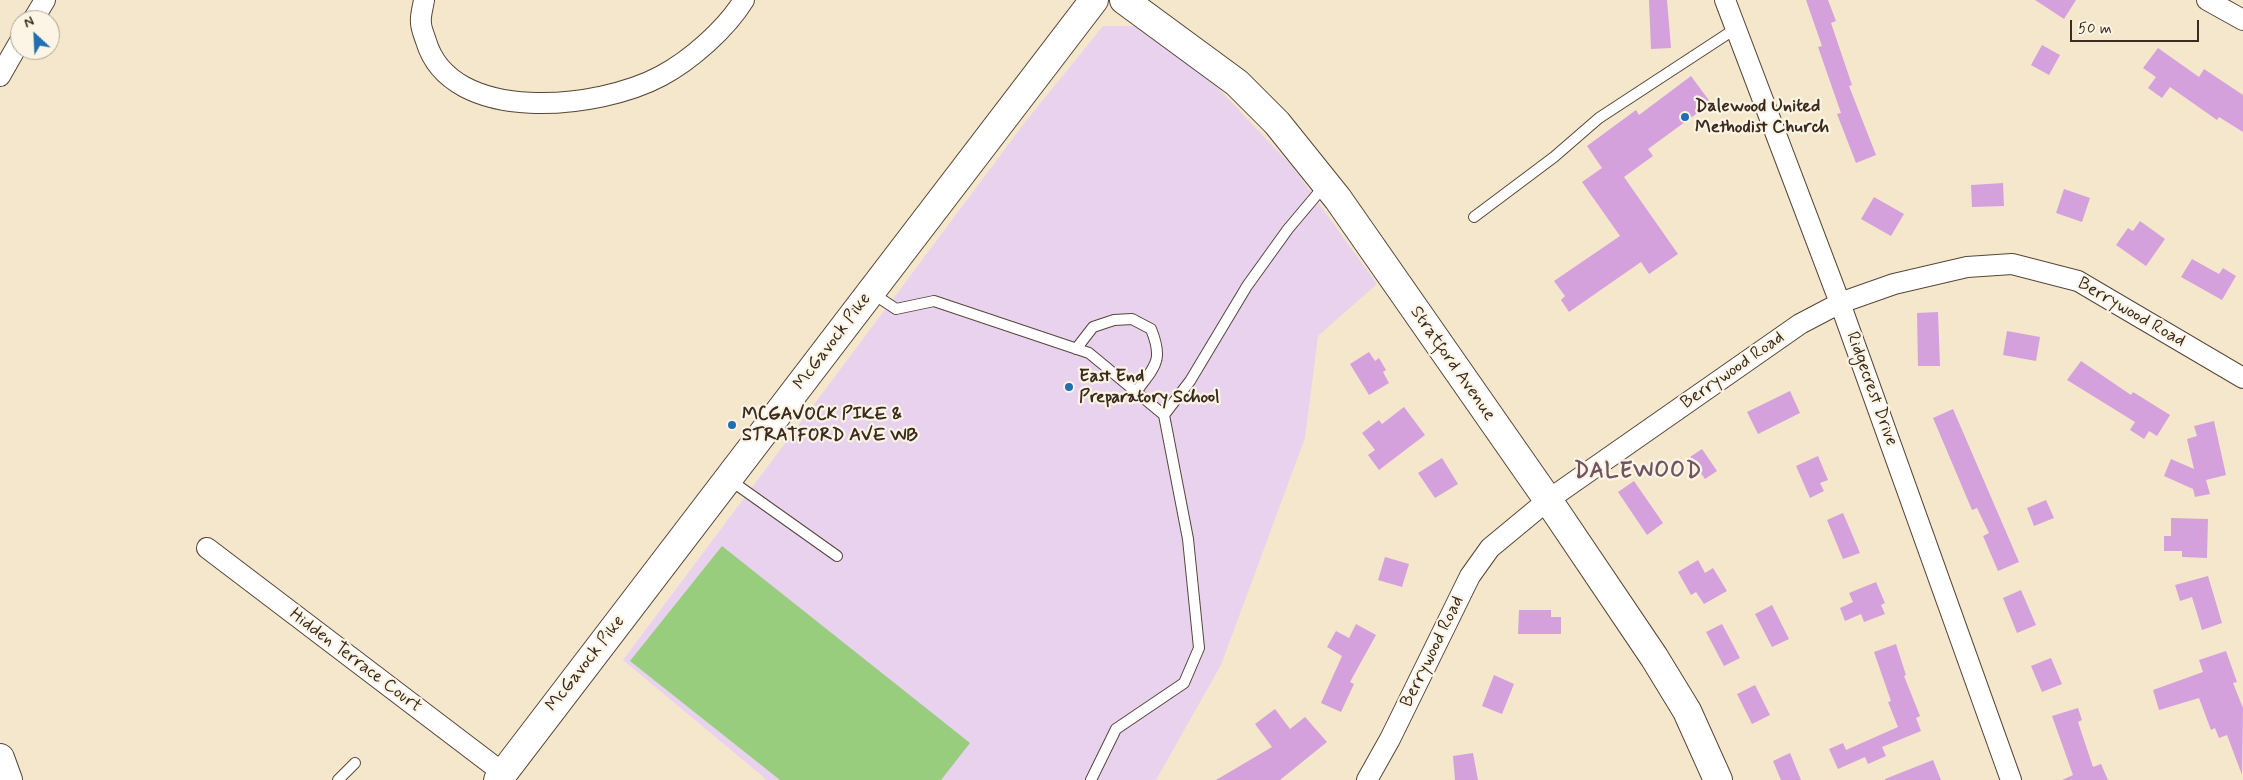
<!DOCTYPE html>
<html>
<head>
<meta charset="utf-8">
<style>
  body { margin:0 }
  #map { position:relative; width:2243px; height:780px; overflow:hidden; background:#f4e7cc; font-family:Mynerve,sans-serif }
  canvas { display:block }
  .north { position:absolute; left:10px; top:10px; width:50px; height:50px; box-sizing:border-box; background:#fcf5e5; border:1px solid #afa495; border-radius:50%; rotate:335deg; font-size:14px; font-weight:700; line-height:20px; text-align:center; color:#3b2a1e }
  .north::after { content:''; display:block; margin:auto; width:18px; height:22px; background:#1f6fb2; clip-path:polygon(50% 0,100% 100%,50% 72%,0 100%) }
  .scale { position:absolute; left:2070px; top:20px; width:129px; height:22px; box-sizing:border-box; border:2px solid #3b2a1e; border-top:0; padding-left:6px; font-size:15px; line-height:18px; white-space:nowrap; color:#3b2a1e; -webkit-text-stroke:4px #fcf5e5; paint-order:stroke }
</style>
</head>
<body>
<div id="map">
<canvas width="2243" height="780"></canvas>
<div class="north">N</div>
<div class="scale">50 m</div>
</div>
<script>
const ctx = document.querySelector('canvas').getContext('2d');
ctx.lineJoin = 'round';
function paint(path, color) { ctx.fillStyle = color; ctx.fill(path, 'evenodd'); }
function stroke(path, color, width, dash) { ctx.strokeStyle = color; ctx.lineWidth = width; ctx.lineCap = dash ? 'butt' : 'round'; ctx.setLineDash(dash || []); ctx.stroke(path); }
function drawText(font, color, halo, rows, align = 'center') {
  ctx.font = font + ' Mynerve,sans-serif'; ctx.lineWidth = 4.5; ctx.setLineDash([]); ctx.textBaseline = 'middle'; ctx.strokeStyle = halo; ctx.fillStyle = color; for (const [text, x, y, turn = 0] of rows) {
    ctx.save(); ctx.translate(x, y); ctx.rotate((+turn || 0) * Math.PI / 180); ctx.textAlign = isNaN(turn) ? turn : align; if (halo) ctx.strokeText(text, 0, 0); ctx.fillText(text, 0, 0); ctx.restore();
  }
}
const built = new Path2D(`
  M1103,26H1137L1200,69L1292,166L1377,284L1318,336L1305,438L1221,665L1156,780H767L623,660L1026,121Z`);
const green = new Path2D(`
  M722,546L970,743L941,780H780L630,661Z`);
const building = new Path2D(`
  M1649,0H1667L1671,48L1651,49Z
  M1806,0H1828L1836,21L1831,23L1852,85L1849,86L1876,155L1856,163L1837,114L1841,113L1818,47L1822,46Z
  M2035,0H2076L2064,19Z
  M2042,45L2060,55L2049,75L2031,65Z
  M2158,48L2199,77L2204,69L2243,95V132L2219,117L2217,120L2170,87L2162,98L2148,88L2156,77L2143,68Z
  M1691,76L1711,103L1648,149L1653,156L1624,177L1678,254L1649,274L1641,262L1569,312L1561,300L1565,296L1554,281L1620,236L1582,182L1602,168L1587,146L1636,110L1639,115Z
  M2003,183L2004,206L1972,207L1971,185Z
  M2064,189L2090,198L2082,222L2056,213Z
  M1874,197L1904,214L1891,236L1861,219Z
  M2140,221L2165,239L2146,266L2116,245L2128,228L2133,231Z
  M2192,259L2219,274L2223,268L2236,276L2222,300L2181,277Z
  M1938,312L1940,366H1918L1917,313Z
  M2007,331L2040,337L2036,361L2003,355Z
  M1369,352L1375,361L1379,358L1386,370L1383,372L1389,383L1369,395L1350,364Z
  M2081,361L2131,395L2133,392L2170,415L2157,436L2149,431L2144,439L2130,430L2135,422L2067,380Z
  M1790,391L1800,413L1758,434L1747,412Z
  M1404,407L1425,435L1379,470L1368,455L1375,450L1362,433L1379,420L1382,424Z
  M1953,409L2019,562L1998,571L1983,536L1989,533L1977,508L1972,510L1933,418Z
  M2214,421L2226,475L2206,480L2210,494L2195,497L2193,489L2164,476L2171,459L2194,469L2187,439L2197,436L2194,426Z
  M1702,449L1717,471L1705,479L1690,457Z
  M1818,456L1828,480L1820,483L1824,491L1810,498L1796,466Z
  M1442,458L1458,484L1435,498L1418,473Z
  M1634,481L1663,523L1647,535L1618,492Z
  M2046,500L2054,518L2034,526L2027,508Z
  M1843,513L1860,553L1843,559L1827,520Z
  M2171,518L2208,519L2207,558L2182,557V551H2164V536H2171Z
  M1385,557L1409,564L1402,587L1378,580Z
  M1698,560L1705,573L1713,568L1727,591L1704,604L1696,592L1691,595L1678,572Z
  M2208,576L2222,623L2202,630L2192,597L2180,601L2175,585Z
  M1876,582L1885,603L1881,605L1885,614L1864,622L1861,614L1845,621L1840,608L1853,602L1849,593Z
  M2021,590L2036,625L2017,633L2003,598Z
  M1772,605L1789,639L1772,647L1755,614Z
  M1519,610H1551V617H1561V634H1518Z
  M1356,624L1376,635L1350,682L1354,684L1341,712L1321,703L1342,656L1327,647L1336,631L1349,638Z
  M1722,624L1740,658L1724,666L1706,632Z
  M1896,644L1906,675L1904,676L1920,716L1916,718L1921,731L1882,747L1886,756L1868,764L1865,757L1838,769L1829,749L1843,743L1846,750L1898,727L1888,702L1891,701L1874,652Z
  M2226,651L2237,682L2233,683L2243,708L2242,775L2227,735L2219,738L2215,728L2211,730L2199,698L2159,710L2153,690L2203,672L2199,660Z
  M2051,658L2062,684L2042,692L2031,666Z
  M1494,675L1514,684L1502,714L1482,706Z
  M1755,685L1770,715L1752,724L1737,694Z
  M2078,708L2082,720L2078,722L2093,767L2101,764L2108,780H2062L2073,775L2052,716Z
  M1275,709L1290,729L1305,717L1327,742L1280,780H1216L1272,747L1255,724Z
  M1473,753L1478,780H1455L1453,756Z
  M1790,753L1801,780H1781L1773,761Z
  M1933,760L1941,780H1885V779Z`);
const lane = new Path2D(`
  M1474,217L1554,157L1599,118L1735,29
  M872,293L896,309L934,301L1089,353L1164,415L1190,381L1247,286L1288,229L1325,185
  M1076,349L1093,327L1114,320L1132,319L1151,329C1164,361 1155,366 1136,392
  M730,480L837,556
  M338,780L355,763
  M1091,780L1116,729L1184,683L1199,648L1188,539L1164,415`);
const street = new Path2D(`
  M424,0C423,7 420,16 421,23C421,28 424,35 426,41C451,126 600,109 661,76C691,60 726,29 744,0
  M1725,0L1840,303L2011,780
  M2207,0L2243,20
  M33,20L45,0
  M0,76L20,41
  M207,548L503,773
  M1367,780L1390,739L1470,576L1490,548L1548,500L1800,324L1840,303L1894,284L1967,267L2012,264L2078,281L2243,378`);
const secondary = new Path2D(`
  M1124,0L1237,83L1277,123L1338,199L1548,500L1654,657L1687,711L1718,780
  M0,758L8,780
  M498,780L1094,0`);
const markers = [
  [1685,117,5,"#1f6fb2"],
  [1069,387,5,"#1f6fb2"],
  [732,425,5,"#1f6fb2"]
];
const poiNames = [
  ["Dalewood United",1695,107],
  ["Methodist Church",1695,128],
  ["East End",1079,377],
  ["Preparatory School",1079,398],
  ["MCGAVOCK PIKE &",742,415],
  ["STRATFORD AVE WB",742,436]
];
const streetNames = [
  ["Berrywood Road",2131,313,30],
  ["McGavock Pike",833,342,-53],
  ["Stratford Avenue",1452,364,55],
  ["Berrywood Road",1733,371,-35],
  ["Ridgecrest Drive",1871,389,70],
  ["Berrywood Road",1433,652,-64],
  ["Hidden Terrace Court",355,661,37],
  ["McGavock Pike",586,664,-52]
];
const districtNames = [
  ["DALEWOOD",1638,472]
];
paint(built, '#e9d2ee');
paint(green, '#98cd7e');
paint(building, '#d4a1dd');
stroke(lane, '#574638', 12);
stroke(street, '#574638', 22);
stroke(secondary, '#574638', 30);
stroke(lane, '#fff', 10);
stroke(street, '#fff', 20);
stroke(secondary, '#fff', 28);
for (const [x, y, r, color] of markers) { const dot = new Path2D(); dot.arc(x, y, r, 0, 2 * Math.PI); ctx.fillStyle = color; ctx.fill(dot); stroke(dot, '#fcf5e5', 2); }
drawText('bold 18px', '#3b2a1e', '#fcf5e5', poiNames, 'left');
drawText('18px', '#3b2a1e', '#fcf5e5', streetNames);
ctx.letterSpacing = '1px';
drawText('bold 22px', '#715461', '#fcf5e5', districtNames);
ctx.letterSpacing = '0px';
</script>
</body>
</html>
